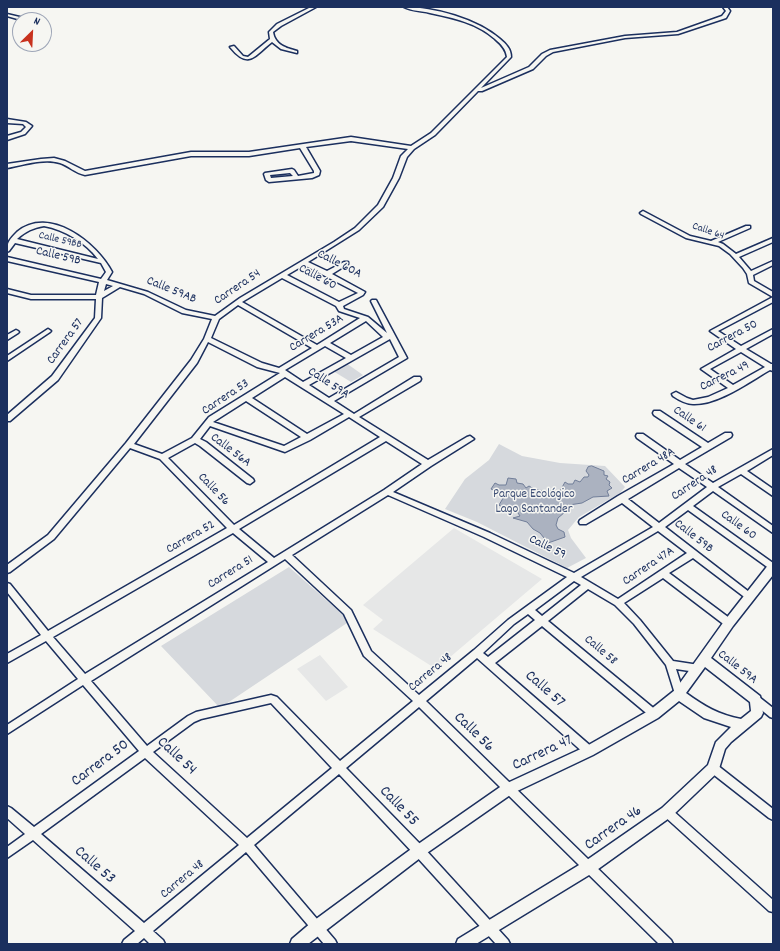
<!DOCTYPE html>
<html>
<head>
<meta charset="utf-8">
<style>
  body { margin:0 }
  #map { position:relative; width:780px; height:951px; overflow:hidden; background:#f6f6f2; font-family:Dekko,sans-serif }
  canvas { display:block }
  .frame { position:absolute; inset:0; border:8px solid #1b2f5e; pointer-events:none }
  .north { position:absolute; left:12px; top:12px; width:40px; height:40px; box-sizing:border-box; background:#f6f6f2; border:1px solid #9ea6b7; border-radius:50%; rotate:24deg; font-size:11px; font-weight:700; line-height:16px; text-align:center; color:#1b2f5e }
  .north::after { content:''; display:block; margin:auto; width:14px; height:18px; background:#c8321e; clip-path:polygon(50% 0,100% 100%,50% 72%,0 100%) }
</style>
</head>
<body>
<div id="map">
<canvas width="780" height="951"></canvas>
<div class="frame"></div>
<div class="north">N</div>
</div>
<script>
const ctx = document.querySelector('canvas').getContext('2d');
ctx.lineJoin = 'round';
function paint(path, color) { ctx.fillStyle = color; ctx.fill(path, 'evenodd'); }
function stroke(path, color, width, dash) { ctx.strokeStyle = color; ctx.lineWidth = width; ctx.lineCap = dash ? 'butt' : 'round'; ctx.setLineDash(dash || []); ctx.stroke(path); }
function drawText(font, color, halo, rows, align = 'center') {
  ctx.font = font + ' Dekko,sans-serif'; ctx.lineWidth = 3; ctx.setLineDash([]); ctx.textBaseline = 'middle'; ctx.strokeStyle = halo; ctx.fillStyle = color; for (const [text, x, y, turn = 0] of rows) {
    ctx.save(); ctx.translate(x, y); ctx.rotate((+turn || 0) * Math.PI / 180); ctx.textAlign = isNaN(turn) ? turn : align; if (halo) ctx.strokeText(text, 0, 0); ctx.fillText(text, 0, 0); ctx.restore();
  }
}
const built = new Path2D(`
  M454,528L542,579L436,669L373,629L383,620L363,605Z
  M320,655L348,687L326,701L297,669Z`);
const green = new Path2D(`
  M346,363L363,375L351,382L333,371Z
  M499,444L522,456L560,463L605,466L625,487L620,493L579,517L568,530L571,538L586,558L567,568L477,522L445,509L465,479L489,460Z
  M289,567L350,621L220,708L161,646Z`);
const water = new Path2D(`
  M592,466L604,471V475L608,476L606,479L610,482L609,485L612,488L607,491L609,496L593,497L582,503L569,505L565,512L558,518L556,525L558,529L564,532L565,537L548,543L540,533L533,529L527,522L513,518L520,516L516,510L500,506L499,505L505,495L491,489L495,483L499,485H506L508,478L516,479L517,483L523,484L526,488L529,486C540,494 548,488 559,493L565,482L568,484H573L575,480L580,482L584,477H588L589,475L586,471L588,467Z`);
const minor = new Path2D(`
  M311,7H316L281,26L273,32C275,45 286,48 297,51V53L281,49L272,42C254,56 249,70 230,47L234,46L243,56L248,57L270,39L269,32L277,24Z
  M404,7C434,7 477,19 500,39C506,44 511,49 511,57L481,88L529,67L542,54L550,50L625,36L677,32L722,16L726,11L723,7H727L730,11L726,18L678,34L625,38L553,52L546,56L533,69L482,91H478L435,135L414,149L407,157L399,178L383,207L359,230L308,262L327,271L344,262H348V264L332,274L365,292L363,295L343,306L344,309L368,317L387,333L371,301L372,300H376L407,358L334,401L354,414L414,377H420L421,379L420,381L359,417L428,460L467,437L470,436L474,439L431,466L393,492L490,533L574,573L653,527L622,503L586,524H580L579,522L580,520L618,496L674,464L637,438L636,436L637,434H643L680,460L702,447L654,415L653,413L654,411H660L708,443L725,433H731L732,435L731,437L685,464L713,483L773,449V455L747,471L773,489V496L741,474L718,487L773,526V533L713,491L693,506L773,563V570L770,569L688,510L665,527L753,595L754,597L753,599H747L693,558L669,573L732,620L734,623L732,626L729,627L726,626L663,578L624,603L640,620L673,661L699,665L701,668L699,671L696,672L676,669L684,694L682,697L679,698L676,697L666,665L634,624L615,605L588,589L548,621L657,711L659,714L657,717L654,718L651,717L542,626L495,663L593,748L594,751L593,754L589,755L585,754L477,658L426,701L671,940L673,944H659L419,707L346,768L423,847L508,940L510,944H496L415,855L339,774L254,845L335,940L337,944H324L246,852L153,931L163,940L165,944H150L144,938L137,944H122L124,940L135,931L33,840L7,858V847L25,834L7,818V806L11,808L34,827L139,751L83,685L7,734V725L78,679L46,641L7,663V654L41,635L7,592V583L10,584L48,631L227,528L160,459L130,448L54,539L10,572L7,573V565L48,535L126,443L191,360L204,339L212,319L182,313L144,294L120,287L102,298L101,318L58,380L10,421H7V415L52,376L95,318L96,299H31L7,293V289L31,295H96L99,282L7,261V257L101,279L106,272L101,263L15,243L9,251L7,252C7,242 10,239 17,232C49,205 97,243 112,272L107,280L148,292L186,310L215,316L240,298L334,242L355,228L378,205L393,178L401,156L408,149L351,141L306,147L320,171L319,175L312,178L269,182L266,180L264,174L265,173L292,169L294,170L298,176L314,173V171L300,148L249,156H191L85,175C75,173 69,166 60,163C44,158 23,165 7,168V164L41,159L54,158L65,161L85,171L191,152H249L351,137L411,146L431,133L507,57C506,49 501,44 495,39C477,23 454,18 430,13C422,11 411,11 404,7ZM290,173L293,176L271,178L270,175ZM44,226C65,230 85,242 98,259L17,239C26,231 33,228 44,226ZM304,265L358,293L339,302L287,275ZM282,278L336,306L339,311L360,318L317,345L242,302ZM106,284L113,286L104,291ZM238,305L312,348L279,368L262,363L211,338L219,319ZM366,321L383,337L351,355L330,343ZM390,339L399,357L329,398L309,385ZM208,342L257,367L280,373L209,417L192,438L162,454L134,444L197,363ZM325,346L346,358L303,382L285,370ZM285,377L344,414L307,434L252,398ZM246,401L301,437L284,446L213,422ZM349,417L380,437L234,525L168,458L195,443L200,446L247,483L250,484L254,481L253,479L206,442L200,439L210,426L285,452L310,440ZM386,441L422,464L384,490L274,558L239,529ZM679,468L707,487L659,523L628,499ZM388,495L484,537L567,577L508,620L474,650L419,695L371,651L351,610L292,555ZM658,531L687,553L618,599L581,577ZM233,533L268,562L85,674L53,637ZM285,559L344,614L364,656L413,701L340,761L277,697L271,695L196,712L188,716L147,746L91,681ZM574,581L581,585L542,616L535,610ZM528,614L535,620L488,657L483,653L514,624ZM271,703L332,768L247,838L153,752L194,722L201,719ZM145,758L239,845L144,923L41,834Z
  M7,14L28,19V20H21L7,16Z
  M7,119L26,122L32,126L25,134L7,140V136L21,132L26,127L23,124L7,123Z
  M643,211L690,236L711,241L746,226H750V228L718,242L723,244L736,254L773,238V242L739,257L751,271L773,261V265L753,275L754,281L773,292V297L749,283L747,274L743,268L730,254L719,246L686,238L641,214L640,213Z
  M773,297V302L718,331L741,346L773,329V334L746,349L771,364H773V371L770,370C749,382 718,405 693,404C686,404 679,400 673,396L672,394L676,392L687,398L693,400L708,397L728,388L701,369L736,349L710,331ZM741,352L765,367L733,385L710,369Z
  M48,329L51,331L50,332L7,361V356Z
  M16,330L18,331L19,332L18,333L7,340V335Z
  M756,696L759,697L773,708V718L770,717L753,703L751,700L753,697Z
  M713,764L717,765L773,809V820L769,818L709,771L708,768L709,765Z
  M667,807L671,809L773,900V912L769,911L663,815L662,812L663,809Z`);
const tertiary = new Path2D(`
  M773,563V575L733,626L711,658L760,696L763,713L761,717L731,742L725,749L718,772L672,816L594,872L476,944H456L458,939L584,862L662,808L708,765L716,742L731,727L704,718L679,701L658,718L593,755L513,793L424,855L308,944H290L292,939L312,922L414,847L503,785L585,747L650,710L675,690L725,620L769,564ZM705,667L750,702L751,711L741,719C719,715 704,706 686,693Z`);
const farStreetnames = [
  ["Calle 64",708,232,19],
  ["Calle 59BB",60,241,13]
];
const streetNames = [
  ["Calle 59B",58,257,13],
  ["Calle 60A",339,265,27],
  ["Calle 60",317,278,28],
  ["Carrera 54",238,288,-34],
  ["Calle 59AB",171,291,22],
  ["Carrera 53A",317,334,-31],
  ["Carrera 50",733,337,-28],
  ["Carrera 57",66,342,-54],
  ["Carrera 49",725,377,-26],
  ["Calle 59A",328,384,33],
  ["Carrera 53",226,398,-34],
  ["Calle 61",689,420,34],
  ["Calle 56A",230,451,37],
  ["Carrera 48A",649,467,-31],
  ["Carrera 48",695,484,-34],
  ["Calle 56",213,490,46],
  ["Calle 60",738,526,36],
  ["Calle 59B",693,537,38],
  ["Carrera 52",191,538,-30],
  ["Calle 59",547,548,26],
  ["Carrera 47A",649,567,-34],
  ["Carrera 51",231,573,-32],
  ["Calle 58",600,651,40],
  ["Calle 59A",737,668,38],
  ["Carrera 48",431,673,-40],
  ["Carrera 48",183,880,-40]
];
const parkNames = [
  ["Parque Ecológico",534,495],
  ["Lago Santander",534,510]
];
const nearStreetnames = [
  ["Calle 57",544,690,41],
  ["Calle 56",473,733,44],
  ["Carrera 47",543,754,-25],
  ["Calle 54",176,757,43],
  ["Carrera 50",101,764,-37],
  ["Calle 55",398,807,46],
  ["Carrera 46",614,829,-35],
  ["Calle 53",94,866,41]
];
paint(built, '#e6e7e7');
paint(green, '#d6d9dd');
paint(water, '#abb2c0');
stroke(water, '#717e99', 1);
stroke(minor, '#1b2f5e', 3);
stroke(tertiary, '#1b2f5e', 3);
paint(minor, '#f6f6f2');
paint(tertiary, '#f6f6f2');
drawText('11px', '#1b2f5e', '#f6f6f2', farStreetnames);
drawText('13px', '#1b2f5e', '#f6f6f2', streetNames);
drawText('13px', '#405177', '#f6f6f2', parkNames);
drawText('16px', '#1b2f5e', '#f6f6f2', nearStreetnames);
</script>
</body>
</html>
